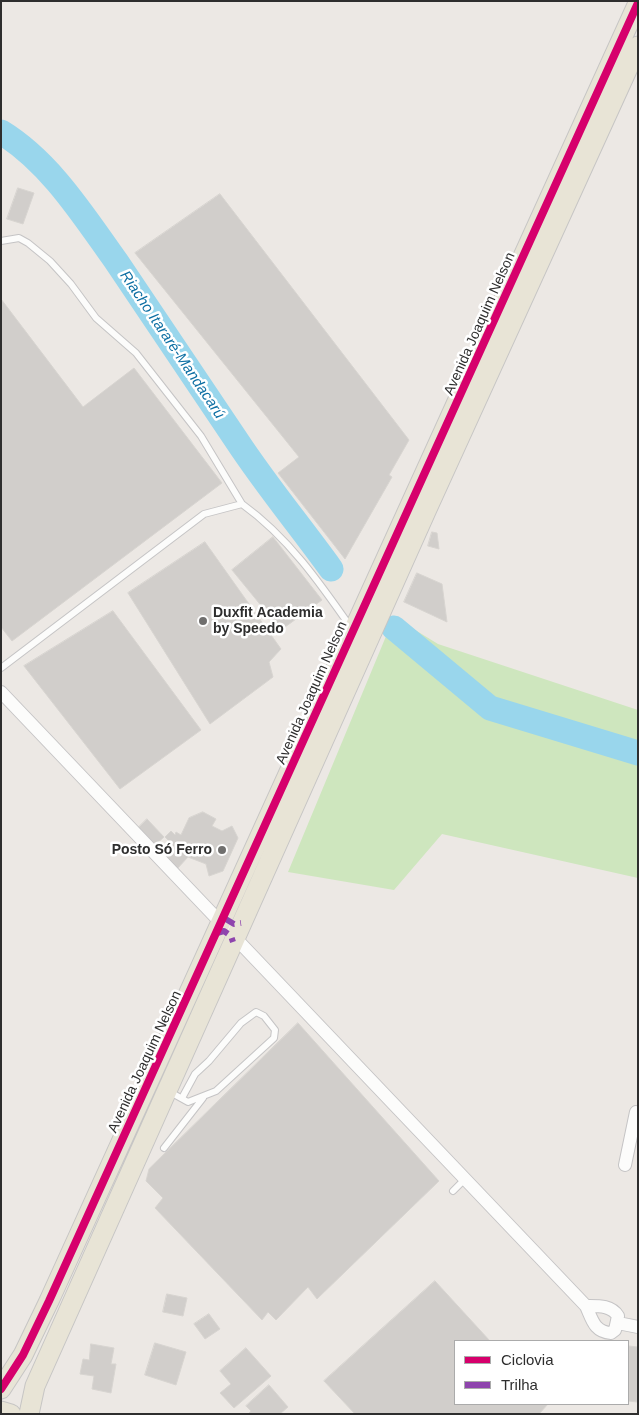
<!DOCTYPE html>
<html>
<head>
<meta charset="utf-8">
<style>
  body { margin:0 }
  #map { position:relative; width:639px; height:1415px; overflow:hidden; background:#ece8e4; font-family:Arial,sans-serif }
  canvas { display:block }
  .frame { position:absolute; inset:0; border:2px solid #2e2e2e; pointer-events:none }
  .legend { position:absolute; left:454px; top:1340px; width:175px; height:65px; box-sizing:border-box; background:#fff; border:1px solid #ababab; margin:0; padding:6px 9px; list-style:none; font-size:15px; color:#2e2e2e }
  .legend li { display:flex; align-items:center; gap:10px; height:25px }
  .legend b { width:25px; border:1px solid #ababab }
</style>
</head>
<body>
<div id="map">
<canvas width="639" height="1415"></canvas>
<div class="frame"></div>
<ul class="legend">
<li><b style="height:6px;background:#d6006c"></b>Ciclovia</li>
<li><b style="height:6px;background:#8e44ad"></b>Trilha</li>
</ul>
</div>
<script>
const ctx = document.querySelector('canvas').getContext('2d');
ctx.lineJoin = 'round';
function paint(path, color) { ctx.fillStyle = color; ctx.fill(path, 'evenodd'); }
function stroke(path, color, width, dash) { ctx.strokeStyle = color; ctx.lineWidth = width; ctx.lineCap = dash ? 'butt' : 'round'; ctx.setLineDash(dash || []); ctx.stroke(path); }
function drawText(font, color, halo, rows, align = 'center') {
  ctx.font = font + ' Arial,sans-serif'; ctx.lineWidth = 5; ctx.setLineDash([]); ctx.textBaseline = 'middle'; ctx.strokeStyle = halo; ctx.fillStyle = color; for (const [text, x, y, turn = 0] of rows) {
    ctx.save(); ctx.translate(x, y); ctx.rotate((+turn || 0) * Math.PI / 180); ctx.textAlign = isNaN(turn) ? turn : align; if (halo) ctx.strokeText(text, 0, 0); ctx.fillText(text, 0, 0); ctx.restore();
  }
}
const green = new Path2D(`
  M394,617L438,644L638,710V878L442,834L394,890L288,872Z`);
const river = new Path2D(`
  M1,132C50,162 83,215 116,261C157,321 196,381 237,441C266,485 300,526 331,569
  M394,628L490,708L638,753`);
const building = new Path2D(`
  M18,188L34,193L23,224L7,219Z
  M220,194L409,440L389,475L392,477L345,559L278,473L299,457L135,253Z
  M1,299L83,407L134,368L222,483L12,641L1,627Z
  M432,532L437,533L439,549L428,546Z
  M273,537L322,600L281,630L232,570Z
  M205,542L281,649L269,662L273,677L210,724L128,593Z
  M417,573L442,584L447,622L404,602Z
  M113,611L201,730L120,789L24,666Z
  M203,812L216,819L212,826L222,831L232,826L238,838L223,871L209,876L206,864L188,857L177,869L161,853L171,843L165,837L171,831L175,835L176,832L181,835L189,818Z
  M147,819L164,837L154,846L138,828Z
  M298,1023L439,1181L317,1299L308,1287L276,1320L268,1312L262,1320L155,1208L163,1198L146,1181L149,1169Z
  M435,1281L490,1341H455V1404H548L539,1414H355L324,1381Z
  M167,1294L187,1298L183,1316L163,1312Z
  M209,1314L220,1329L205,1339L194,1324Z
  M155,1343L186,1352L176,1385L145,1375Z
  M91,1344L114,1348L111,1364H116L111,1393L92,1389L94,1376L80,1374L83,1359L89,1360Z
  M629,1346L638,1347L637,1402L628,1401Z
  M246,1348L271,1376L234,1408L220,1393L231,1384L220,1371Z
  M269,1385L288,1407L280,1414H248L251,1411L246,1406Z`);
const lane = new Path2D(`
  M1,241L19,238L28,243L50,261L71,284L96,318L136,353L201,436L242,504
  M1,668L204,514L242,504C288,537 320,583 352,629
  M170,1092L188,1102L216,1091L274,1038L275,1030L264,1016L256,1012L241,1023L209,1061L195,1074L182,1098
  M164,1148L203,1098
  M453,1191L465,1179`);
const street = new Path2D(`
  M1,692L586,1306C592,1319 594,1332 611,1333L615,1330L618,1316C611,1305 598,1306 586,1306
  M625,1165L636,1112
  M618,1323L638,1327`);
const primary = new Path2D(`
  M1,1389L23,1355L49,1301L638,3
  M1,1411L11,1414
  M29,1414L35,1386L427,509L638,46`);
const quiet = new Path2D(`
  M224,918L234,924L241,923
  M217,933L224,931L231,936L233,942`);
const cycleway = new Path2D(`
  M1,1389L23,1355L49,1301L638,3`);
const markers = [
  [203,621,5,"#706f6e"],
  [222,850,5,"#706f6e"]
];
const streetNames = [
  ["Avenida Joaquim Nelson",480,324,-66],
  ["Avenida Joaquim Nelson",312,693,-66],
  ["Avenida Joaquim Nelson",145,1062,-65]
];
const poiNames = [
  ["Duxfit Academia",213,613],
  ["by Speedo",213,629],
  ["Posto Só Ferro",212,850,"right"]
];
const waterNames = [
  ["Riacho Itararé-Mandacarú",172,345,56]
];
paint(green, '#cee6be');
stroke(river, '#99d6ec', 25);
paint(building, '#d1cecb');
stroke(building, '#d7d4d0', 1);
stroke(lane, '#c5c4c5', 8);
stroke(street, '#c5c4c5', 14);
stroke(primary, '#c6c5c4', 21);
stroke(lane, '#fcfcfb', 6);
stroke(street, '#fcfcfb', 12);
stroke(primary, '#e8e4d6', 19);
stroke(quiet, '#8e44ad', 6, [12, 6]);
stroke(cycleway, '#d6006c', 8);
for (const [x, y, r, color] of markers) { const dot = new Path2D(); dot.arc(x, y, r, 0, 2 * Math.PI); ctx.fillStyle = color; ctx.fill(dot); stroke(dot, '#fff', 2); }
drawText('14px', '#2e2e2e', '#fff', streetNames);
drawText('bold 14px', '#2e2e2e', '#fff', poiNames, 'left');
drawText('italic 15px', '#0d6fa3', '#fff', waterNames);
</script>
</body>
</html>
